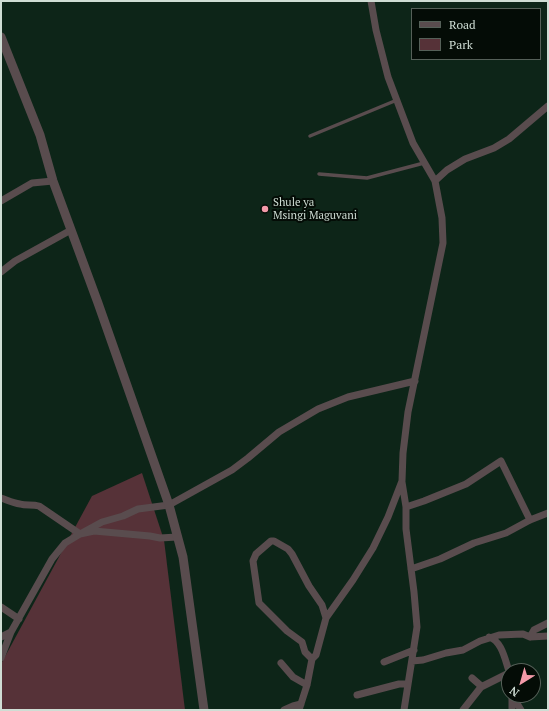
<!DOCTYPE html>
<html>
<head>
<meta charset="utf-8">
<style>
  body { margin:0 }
  #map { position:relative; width:549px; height:711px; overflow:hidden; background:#0d2518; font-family:"PT Serif",serif }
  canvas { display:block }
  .frame { position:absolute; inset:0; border:2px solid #cfddd4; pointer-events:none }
  .legend { position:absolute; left:411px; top:8px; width:130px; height:52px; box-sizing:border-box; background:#040c06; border:1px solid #556058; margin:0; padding:5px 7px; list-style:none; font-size:12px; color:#cfddd4 }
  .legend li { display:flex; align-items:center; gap:8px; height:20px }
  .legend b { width:20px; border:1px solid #556058 }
  .north { position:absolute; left:501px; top:663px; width:40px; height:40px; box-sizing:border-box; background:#040c06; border:1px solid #556058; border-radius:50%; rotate:217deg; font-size:11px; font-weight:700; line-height:16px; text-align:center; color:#cfddd4 }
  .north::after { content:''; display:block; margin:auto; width:14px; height:18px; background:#f39aa9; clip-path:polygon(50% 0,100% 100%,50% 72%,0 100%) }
</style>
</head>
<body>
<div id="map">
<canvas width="549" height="711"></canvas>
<div class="frame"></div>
<ul class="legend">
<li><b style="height:5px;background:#594c4e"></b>Road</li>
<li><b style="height:11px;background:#563238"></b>Park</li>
</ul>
<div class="north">N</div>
</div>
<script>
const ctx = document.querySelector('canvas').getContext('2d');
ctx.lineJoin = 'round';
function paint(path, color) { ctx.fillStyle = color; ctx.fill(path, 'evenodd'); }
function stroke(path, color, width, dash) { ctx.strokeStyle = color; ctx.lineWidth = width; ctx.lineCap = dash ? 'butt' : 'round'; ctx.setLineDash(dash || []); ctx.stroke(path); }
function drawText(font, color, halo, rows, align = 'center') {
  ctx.font = font + ' "PT Serif",serif'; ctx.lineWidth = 4; ctx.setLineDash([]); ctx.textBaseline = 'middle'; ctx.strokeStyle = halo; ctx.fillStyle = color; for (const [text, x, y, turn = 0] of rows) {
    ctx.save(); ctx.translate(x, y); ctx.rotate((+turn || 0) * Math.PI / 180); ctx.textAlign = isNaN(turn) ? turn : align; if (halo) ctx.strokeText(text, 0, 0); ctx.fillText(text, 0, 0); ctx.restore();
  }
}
const green = new Path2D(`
  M142,473L164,540L185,710H1V664L92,496Z`);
const service = new Path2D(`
  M310,136L397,100
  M319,174L367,178L424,163`);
const minor = new Path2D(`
  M435,181L447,170L465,159L494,148L509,139L548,106
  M1,201L32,183L53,181
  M1,272L15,261L71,230
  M402,482L406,507V529L414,592L417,627L404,710
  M1,498C7,500 13,503 20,504C26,506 32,504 39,506L80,534L102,522L123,516L138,509L169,505L232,470L248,458L279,432L318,409L348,397L415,381
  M406,507L424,501L466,484L501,461L530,520
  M411,569L440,559L474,543L506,533L530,520L548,513
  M1,607L19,619
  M1,637L11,632
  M489,637C502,641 505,660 509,671
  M530,637L534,630L548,623
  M1,658L11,632L52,559L65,543L80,534L94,531L150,536L160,538L177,537
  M312,659L305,652L302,642L287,631L259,603L253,561L256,554L271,541H274L288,549L292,554L309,586L322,605L326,618
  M412,661L423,660L446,653L463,650L480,641L499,635L523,634L530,637L548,636
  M384,662L414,650
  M281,663L293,677L307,685
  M472,678L480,685L481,687
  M357,695L399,684H407
  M512,695L521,710
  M512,695V710
  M284,710L293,706L301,704
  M299,710L307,685L312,659L316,655L326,618L353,580L373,548L388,517L402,481L403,453L408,412L443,243L442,218L435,181L413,143L388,77L376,30L371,1
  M463,710L481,687L509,673`);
const tertiary = new Path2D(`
  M1,37L40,135L53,181L98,303L169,505L183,557L204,710`);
const markers = [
  [265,209,4,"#f39aa9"]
];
const poiNames = [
  ["Shule ya",273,203],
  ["Msingi Maguvani",273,216]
];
paint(green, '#563238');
stroke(service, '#594c4e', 3.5);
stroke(minor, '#594c4e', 7);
stroke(tertiary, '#594c4e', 9);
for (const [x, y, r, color] of markers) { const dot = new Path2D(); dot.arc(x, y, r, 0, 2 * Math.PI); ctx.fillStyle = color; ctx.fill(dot); stroke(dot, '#040c06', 1.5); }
drawText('11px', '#cfddd4', '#040c06', poiNames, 'left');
</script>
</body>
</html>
